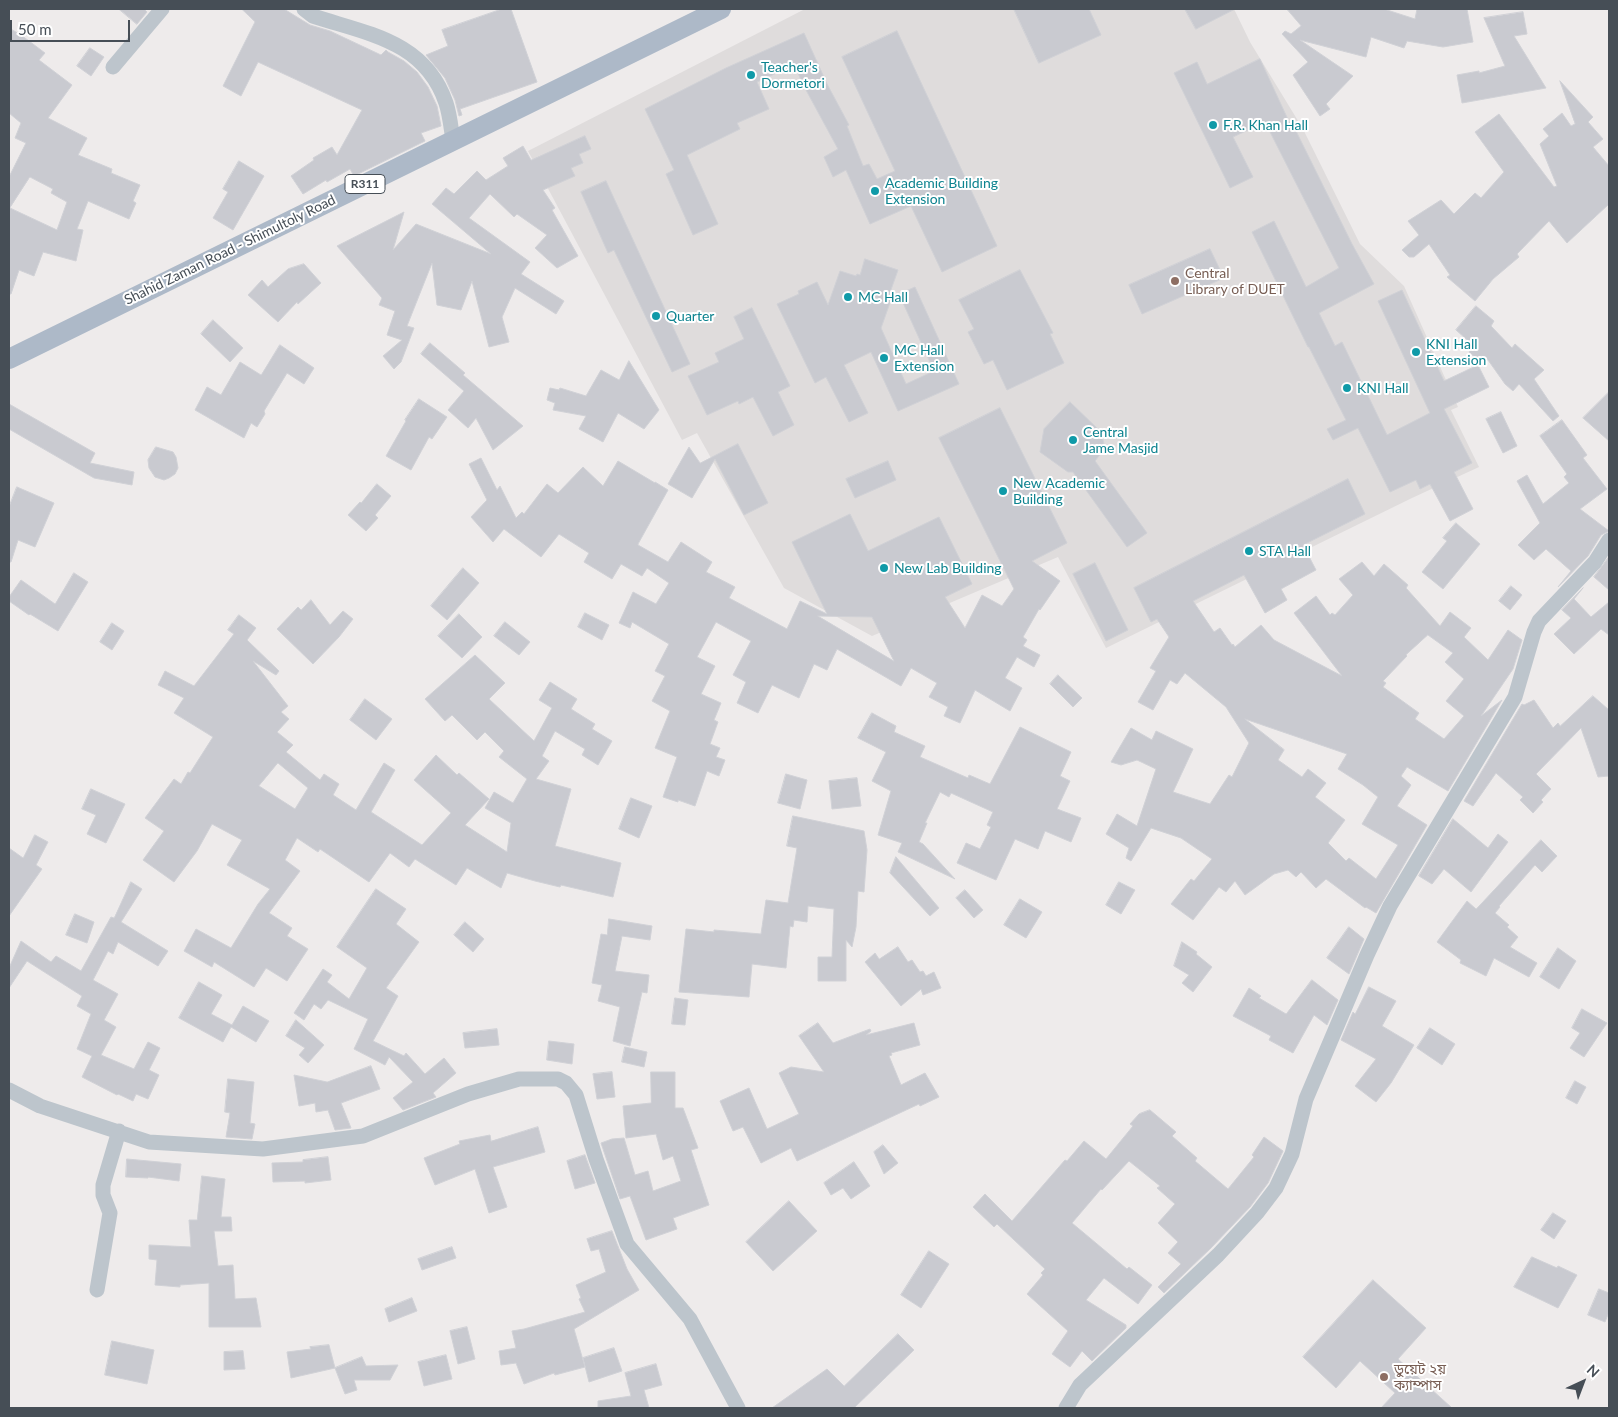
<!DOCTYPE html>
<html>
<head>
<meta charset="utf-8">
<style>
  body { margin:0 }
  #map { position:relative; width:1618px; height:1417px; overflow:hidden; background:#eeebeb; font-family:Lato,sans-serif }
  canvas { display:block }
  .frame { position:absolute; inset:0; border:10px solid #464e56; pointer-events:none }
  .north { position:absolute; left:1558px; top:1357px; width:50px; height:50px; -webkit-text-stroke:4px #fff; paint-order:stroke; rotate:43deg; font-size:14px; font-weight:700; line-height:20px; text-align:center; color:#464e56 }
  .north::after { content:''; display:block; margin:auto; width:18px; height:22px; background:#464e56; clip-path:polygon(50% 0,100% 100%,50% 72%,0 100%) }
  .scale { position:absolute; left:10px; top:20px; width:120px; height:22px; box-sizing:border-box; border:2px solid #464e56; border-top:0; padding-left:6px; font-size:15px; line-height:18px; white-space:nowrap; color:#464e56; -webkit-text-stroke:4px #fff; paint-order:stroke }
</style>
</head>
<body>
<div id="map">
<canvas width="1618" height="1417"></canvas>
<div class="frame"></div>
<div class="north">N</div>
<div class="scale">50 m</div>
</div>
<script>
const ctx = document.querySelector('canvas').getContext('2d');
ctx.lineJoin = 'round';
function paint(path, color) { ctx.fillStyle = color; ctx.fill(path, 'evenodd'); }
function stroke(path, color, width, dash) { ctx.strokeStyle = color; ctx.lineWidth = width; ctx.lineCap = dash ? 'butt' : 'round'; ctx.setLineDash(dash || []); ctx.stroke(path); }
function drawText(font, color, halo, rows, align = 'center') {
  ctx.font = font + ' Lato,"Noto Sans Bengali",sans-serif'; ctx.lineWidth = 4; ctx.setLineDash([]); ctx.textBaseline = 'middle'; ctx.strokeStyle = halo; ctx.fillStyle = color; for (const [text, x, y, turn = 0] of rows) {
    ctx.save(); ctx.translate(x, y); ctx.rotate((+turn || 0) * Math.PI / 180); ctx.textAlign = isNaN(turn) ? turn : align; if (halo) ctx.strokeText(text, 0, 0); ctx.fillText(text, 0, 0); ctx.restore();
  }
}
const education = new Path2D(`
  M805,9H1234L1250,42L1303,129L1360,244L1404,286L1458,407L1451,410L1479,467L1412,498L1106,648L1058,557L872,636L784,588L697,433L682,440L528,151Z`);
const building = new Path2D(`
  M119,9H144L147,12L137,24Z
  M242,9H284L310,25L330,31L381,55L386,50L388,52L404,61L417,72L428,87L437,106L441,126L421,133L425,141L354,176L350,169L327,182L326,180L303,194L291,176L314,160L313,158L332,147L337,155L362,110L258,62L241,96L223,86L255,22Z
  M502,9H511L537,82L460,109L462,115L459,116L455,100L445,78L426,55L448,46L442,30Z
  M1014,9H1089L1101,35L1039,63Z
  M1185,9H1235L1196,29Z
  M1287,9H1384L1415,19L1417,9H1467L1473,42L1443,47L1407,41L1404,48L1371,37L1366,57L1300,40L1353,76L1326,104L1330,109L1320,116L1293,75L1308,62L1282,34L1285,31L1291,34L1301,26Z
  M1523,12L1527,34L1514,36L1546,88L1462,103L1457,75L1479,71V73L1505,66L1484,18Z
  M9,28L21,35L45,53L39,60L72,85L48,118L87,138L78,155L112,169L111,173L140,185L133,201L136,203L129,219L88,201L77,229L83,230L76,261L43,252L34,276L19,270L11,294H9V177L26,143L15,138L21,123L9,113ZM30,177L53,189L51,193L67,202L57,230L10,208Z
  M897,31L997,246L942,272L911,206L870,224L846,170L833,177L824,157L838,149L806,90L794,65L757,82L769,109L737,123L740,129L687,155L718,224L693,235L666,174L674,170L645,109L726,68L804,33L827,84L849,125L847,126L863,166L869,164L877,179L895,171L842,57Z
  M90,48L104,57L91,76L77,66Z
  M1260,59L1291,126L1293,125L1352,244L1374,284L1319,313L1335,346L1342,342L1387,435L1430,413L1378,301L1402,290L1444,381L1478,365L1489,387L1444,409L1472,463L1454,472L1473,509L1450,521L1430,484L1420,489L1416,480L1390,492L1358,428L1333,440L1327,429L1346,420L1309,347H1308L1252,232L1274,221L1306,287L1339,268L1265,122L1233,137L1253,177L1230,188L1174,73L1197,62L1207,84Z
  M1560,81L1593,117L1588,122L1603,139L1593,147L1609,166V204L1567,243L1549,221L1517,254L1519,257L1493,279L1475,301L1447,277L1450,275L1429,244L1414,257H1409L1402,250L1419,235L1408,221L1441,200L1454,214L1475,193L1481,198L1504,172L1475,132L1499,114L1554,187L1557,186L1540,144L1549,136L1543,129L1562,113L1571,126L1575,124Z
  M585,136L591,149L579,154L583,163L571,168L575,176L543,190L555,208L552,210L578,256L557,268L535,248L547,235L517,214L514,217L490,194L469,218L530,262L521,274L564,301L556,314L515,288L502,317L509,342L489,347L472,281L461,310L437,305L432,263L407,326L414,328L401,362L394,369L383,356L402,340L387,335L395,311L379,305L382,298L337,246L404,212L393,250L416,224L491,254L432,204L446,188L454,194L477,171L486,180L508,166L503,158L523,146L531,160Z
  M239,161L264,176L233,230L213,218L228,192L223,189Z
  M606,181L690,364L672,372L614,250L608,253L581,192Z
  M1210,249L1224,278L1142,314L1129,285Z
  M865,259L898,270L888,298L892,297L881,328L906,384L934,371L899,294L915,287L959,384L898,411L871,352L844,365L868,413L849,422L826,377L815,383L777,304L799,294L798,291L817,282L828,305L840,271L856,276L857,274L860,275Z
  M304,264L321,283L298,304L297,302L278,322L248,295L262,280L268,287L288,269Z
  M1020,270L1053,333L1050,334L1064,363L1007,390L993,360L984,364L968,332L974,329L959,300Z
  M1476,306L1494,321L1491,326L1512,348L1515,344L1544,370L1534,379L1559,416L1553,421L1519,384L1513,391L1505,384L1488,360L1481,363L1469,352L1474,346L1456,330Z
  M752,308L790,386L778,392L794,425L773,436L753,397L739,404L738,401L707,415L688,376L719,362L715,353L744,339L734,317Z
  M213,320L243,348L230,362L201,334Z
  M430,343L465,373L463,375L523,426L493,450L476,418L468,428L448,410L464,391L421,354Z
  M280,345L314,368L304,384L287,373L264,411L265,414L257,427L251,423L244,438L195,410L207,387L221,395L240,362L261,375Z
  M629,361L659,410L644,429L618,413L603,442L579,429L586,416L553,410L555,403L547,400L550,388L559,390L560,388L586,396L601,370L619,380Z
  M1609,392V441L1583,418Z
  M419,399L447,417L432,439L429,437L411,470L386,456L406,421L405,420Z
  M1070,402L1101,432L1105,448L1095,461L1147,533L1127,547L1073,472H1068L1040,452L1044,429Z
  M9,404L95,453L90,463L134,472L132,485L94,478L9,429Z
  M1000,408L1067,543L1032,561L1060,581L1040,610L1039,609L1023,637L1027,640L1023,646L1040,655L1034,667L1017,657L1005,678L1022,688L1010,711L975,690L960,723L944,716L948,707L929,697L937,683L911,668L901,686L837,649L827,670L814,664L799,698L772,685L758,713L737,703L746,682L733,675L751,641L716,622L697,657L715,666L701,694L721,703L714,720L718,722L710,744L720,748L716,757L725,760L719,776L707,771L695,806L678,800V802L663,797L677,757L655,748L670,711L652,701L665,676L655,671L669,644L632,622L630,628L619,623L633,592L656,604L669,583L647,568L642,576L621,564L612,579L584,562L589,553L559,534L541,557L504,529L493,542L471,517L487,500L469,464L481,458L497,490L500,486L516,518L522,512L524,514L547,484L558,493L583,467L603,486L618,461L655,483V482L668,490L638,544V545L668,562L681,542L712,562L706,572L735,587L729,598L787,629L800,601L827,614L792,542L850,514L868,551L939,517L972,584L945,597L965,628L982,595L1002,606L1014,589L939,438ZM818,616L872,617L894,661Z
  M1501,412L1517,446L1503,453L1486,419Z
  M1562,420L1587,455L1583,458L1607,489L1580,509L1609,531L1601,535L1588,556L1558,587L1571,571L1546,549L1534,560L1518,545L1540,523L1517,481L1527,475L1543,504L1569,483L1564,477L1567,474L1540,436Z
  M738,444L768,503L744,515L715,459L692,498L668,484L689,447L700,463Z
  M156,447L173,452L176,457L178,468L175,474L169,478L164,480L155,477L149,468L148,460Z
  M888,461L896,480L855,498L846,479Z
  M1348,479L1365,514L1303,545L1316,570L1281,589L1287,600L1265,613L1244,575L1193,601L1214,632L1220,628L1232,645L1233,644L1235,647L1261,625L1274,640L1342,676L1294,613L1316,596L1330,615L1332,613L1335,615L1353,595L1339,579L1362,562L1374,576L1384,564L1408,585L1406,588L1440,626L1450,612L1471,628L1464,637L1488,660L1508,630L1522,640L1513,669L1481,716L1502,700L1448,791L1407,767L1401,776L1411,785L1397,806L1427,825L1376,913L1366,907L1365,908L1326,879L1316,888L1301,872L1296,877L1288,870L1274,874L1245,895L1235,881L1226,892L1219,887L1193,920L1171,904L1191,879L1194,881L1212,859L1181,838L1151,828L1131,861L1126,858L1129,848L1106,834L1117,814L1137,826L1156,769L1137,760L1121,765L1111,762L1131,728L1152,740L1156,731L1193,749L1173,792L1210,804L1229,775L1232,777L1249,743L1226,707L1185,673L1177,684L1170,680L1153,710L1138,702L1156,671L1150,668L1169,637L1157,619L1151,622L1134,588ZM1428,635L1453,653L1445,662L1464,679L1446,701L1464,716L1444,739L1415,719L1419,713L1383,687L1386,683L1383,681L1407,656L1406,655ZM1245,719L1347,754L1338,769L1363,785L1378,797L1362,824L1398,845L1376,879L1349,858L1346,861L1328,843L1345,820L1315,797L1326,783L1308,769L1302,777L1278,760L1284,750Z
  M377,484L391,496L375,515L378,518L366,531L348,515L360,502L361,503Z
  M17,487L54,503L35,547L18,540L11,562H9V507Z
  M1456,523L1480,544L1443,589L1422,572L1447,541L1443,538Z
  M1609,557V590L1594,577Z
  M1095,563L1128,630L1106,641L1073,574Z
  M463,568L479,583L447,620L431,606Z
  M74,573L88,582L58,631L30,614L29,615L9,601V597L21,580L55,604Z
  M1511,586L1522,595L1510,610L1499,601Z
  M1583,588L1574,599L1591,617L1609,602V635L1601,629L1574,654L1554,634L1571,618L1562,610Z
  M311,600L330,625L343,611L353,619L339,637L313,664L277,629L298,607L301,610Z
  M585,613L609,625L602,640L578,627Z
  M459,614L482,637L462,658L438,636Z
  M239,615L256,628L247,640L279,671L276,675L253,661L288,706L281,712L289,719L277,732L293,745L286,752L320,780L324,774L339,784L333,795L356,810L384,763L395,770L371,812L422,845L451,813L414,780L436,755L457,775L459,773L489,799L465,825L507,852L511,823L485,808L494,792L513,803L527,779L499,757L504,751L485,732L477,740L452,715L445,721L425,699L475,655L505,683L489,699L534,741L552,708L539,700L550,682L577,699L571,709L595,724L592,729L612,741L598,765L582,755L585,749L555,731L542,756L549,761L536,779L571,789L555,846L621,863L613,897L561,885L560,887L535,881L507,873L501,888L467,868L456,885L415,859L409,867L390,853L369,882L320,849L318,852L297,838L285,860L300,871L269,913L292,928L287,936L308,949L287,981L266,968L254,987L214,962L212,967L184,951L196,929L231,948L258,904L270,889L227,865L242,840L212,824L197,851L174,882L143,860L164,831L145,818L174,779L181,784L188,772L190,773L213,737L174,713L184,698L158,685L165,671L194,686L234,634L228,630ZM278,763L308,788L295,809L259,786Z
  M505,622L530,642L519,655L494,636Z
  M112,623L124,631L112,650L100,642Z
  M1058,675L1082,698L1073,707L1050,684Z
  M1593,696L1609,710V776L1598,777L1581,728L1536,774L1551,789L1541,800L1543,802L1533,813L1520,800L1523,797L1496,773L1473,806L1464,801L1522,704L1524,705L1534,700L1553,728L1558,723L1560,726Z
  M365,699L392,719L376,740L350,720Z
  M872,713L896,726L894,732L925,746L920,757L968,778L969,775L990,784L1020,727L1071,752L1060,776L1070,781L1057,809L1081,818L1071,842L1045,831L1038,849L1015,839L996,880L982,874L957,863L966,843L980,849L991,827L987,825L993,812L951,793L949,797L940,792L925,823H927L919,842L923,844L955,879L898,852L902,843L878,835L891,791L872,781L886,752L858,738Z
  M786,774L807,780L800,809L778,803Z
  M857,778L861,806L832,809L829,781Z
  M91,789L125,804L106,843L87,834L96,815L82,809Z
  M631,798L652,806L639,838L619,829Z
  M793,816L864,831L867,850L864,892L858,891L856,927L852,947L846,940V981H818V957H832L834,909L808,906L807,922L794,920L793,927L790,926L786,968L752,964L749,997L679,992L686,929L714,932V930L761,934L766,900L788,903L797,848L787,846Z
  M1453,819L1488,848L1498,834L1508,842L1471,892L1444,869L1432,884L1419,876Z
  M35,835L48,842L36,865L42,869L9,916V848L23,858Z
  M1541,840L1557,856L1542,872L1535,865L1499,906L1500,907L1495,913L1509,925L1507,927L1518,937L1510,947L1537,963L1529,977L1494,958L1486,976L1460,963L1461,960L1437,942L1467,901L1476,909Z
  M896,857L939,908L930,916L890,873Z
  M131,882L142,889L121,922L168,951L158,966L118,942L113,954L108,951L93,980L118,994L104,1020L116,1027L101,1055L134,1069L148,1042L160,1048L149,1070L159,1075L148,1099L136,1094L133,1101L118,1094L117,1095L82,1077L92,1056L77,1049L91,1014L77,1006L82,996L27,961L9,988V968L21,941L51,962L56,956L81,971L111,917L114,918Z
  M1119,882L1135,890L1121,914L1106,905Z
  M376,889L406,909L396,924L419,942L386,988L398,996L373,1041L404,1056L406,1053L425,1074L444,1058L456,1073L433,1093L436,1097L403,1110L393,1098L413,1082L389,1057L385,1065L354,1049L368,1019L328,1000L321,1009L314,1004L304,1020L294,1013L323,969L332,975L327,982L349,999L367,968L337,947Z
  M965,890L983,910L974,918L956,898Z
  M1020,899L1042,912L1026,938L1004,925Z
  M75,914L94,922L87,943L66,935Z
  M609,919L652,926L650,940L622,936L615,971L649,975L647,993L642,992L630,1046L613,1041L620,1007L598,1001L602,985L592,983L601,934L607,935Z
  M465,922L484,939L473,952L454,935Z
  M1349,927L1364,939L1349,974L1327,958Z
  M1182,942L1197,952L1196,954L1212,967L1193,992L1182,983L1189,975L1174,966Z
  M898,947L908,962L912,960L920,972L923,971L926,976L934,972L941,988L923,995L921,989L901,1006L865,962L875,953L879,959Z
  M1558,948L1576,961L1559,989L1540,977Z
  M1312,980L1338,1000L1327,1025L1314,1015L1293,1053L1269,1040L1271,1036L1233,1016L1249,988L1261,996L1259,998L1286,1014Z
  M199,982L222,995L211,1014L232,1025L243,1006L269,1021L256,1042L231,1027L223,1042L179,1018Z
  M1369,987L1396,1001L1382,1026L1414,1045L1391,1083L1376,1102L1355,1086L1376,1059L1341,1040L1353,1012L1355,1014Z
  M675,998L688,1000L685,1025L672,1024Z
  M1582,1009L1607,1023L1584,1057L1570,1048L1580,1033L1572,1028Z
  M296,1020L324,1045L308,1063L299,1055L305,1048L286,1036Z
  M818,1023L833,1043L870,1029L871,1031L866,1035L914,1023L920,1045L891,1053L892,1055L889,1056L901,1085L925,1073L939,1097L920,1106L919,1104L797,1161L791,1148L761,1163L743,1127L733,1131L720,1101L749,1088L767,1129L799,1114L779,1073L791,1067L824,1072L799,1036Z
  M1430,1028L1455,1044L1442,1065L1417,1048Z
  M497,1029L499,1045L465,1048L463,1033Z
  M549,1041L574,1044L572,1064L547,1060Z
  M625,1047L647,1052L644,1067L622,1062Z
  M371,1066L380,1089L341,1103L351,1128L335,1130L328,1110L316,1112L315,1103L299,1106L294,1075L327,1082Z
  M612,1072L615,1097L597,1099L593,1074Z
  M651,1072H675V1108H683L698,1148L691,1150L709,1205L673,1218L677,1229L646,1240L630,1196L620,1199L601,1143L612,1139L624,1138L635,1175L648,1171L653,1191L681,1181L673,1156L663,1160L656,1134L626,1138L623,1106L651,1103Z
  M228,1079L254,1082L250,1123L255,1124L252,1139L226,1137L230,1113L225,1112Z
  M1575,1081L1586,1087L1577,1104L1566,1098Z
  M1150,1110L1176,1132L1172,1136L1197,1158L1195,1161L1228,1189L1254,1157L1252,1155L1264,1137L1283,1151L1268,1183L1250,1207L1211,1248L1164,1293L1158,1287L1181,1264L1168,1253L1178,1242L1158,1223L1175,1204L1157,1188L1160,1186L1129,1161L1102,1190L1101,1189L1072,1223L1127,1269L1129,1267L1152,1285L1138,1304L1104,1278L1086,1300L1126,1325V1328L1092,1361L1082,1351L1070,1367L1052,1354L1068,1331L1027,1294L1043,1275L1041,1273L1045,1269L997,1224L994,1227L973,1207L985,1194L1012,1221L1065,1160L1067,1161L1084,1141L1106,1159L1133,1126L1130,1124L1139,1114Z
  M538,1127L545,1152L493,1167L507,1207L489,1213L475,1169L435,1185L424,1158L460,1144L459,1141L490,1135L491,1141Z
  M883,1145L898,1163L884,1174L874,1152Z
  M585,1155L595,1183L575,1189L567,1161Z
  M328,1157L331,1180L305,1183V1181L273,1182L272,1163L303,1162V1160Z
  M127,1159L181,1164L179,1181L148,1177V1178L126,1177Z
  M854,1162L870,1186L851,1199L843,1188L831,1195L824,1183Z
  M202,1176L225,1179L221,1217H231L232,1231H214L218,1266L233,1265L235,1299L256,1298L261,1327H209V1283L180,1285V1287L155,1285L157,1260L149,1259V1245L191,1247L189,1220H197Z
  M789,1201L817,1231L773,1271L746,1242Z
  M1553,1213L1566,1221L1554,1239L1541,1230Z
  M612,1231L627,1269L639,1290L574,1329L585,1367L555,1375L554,1373L524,1384L516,1363L501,1365L499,1351L516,1348L512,1331L524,1329L585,1312L579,1299L581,1298L576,1285L606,1272L599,1249L591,1251L587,1239Z
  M452,1247L456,1258L422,1270L418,1259Z
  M929,1251L949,1264L921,1308L901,1295Z
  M1532,1257L1557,1268L1558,1266L1577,1275L1558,1308L1514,1287Z
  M1373,1280L1426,1328L1398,1359L1452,1408H1381L1395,1393L1360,1361L1336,1388L1303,1357Z
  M1599,1289L1609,1293V1312L1605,1322L1588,1315Z
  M412,1298L417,1311L389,1322L385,1309Z
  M467,1327L475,1359L458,1364L450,1331Z
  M898,1334L914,1350L854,1408H772L827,1369L844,1386Z
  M112,1341L154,1350L147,1384L105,1375Z
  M329,1345L335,1368L291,1378L287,1352L311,1349L310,1347Z
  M614,1348L622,1371L589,1382L583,1358Z
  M243,1351L245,1369L224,1370V1352Z
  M446,1355L452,1379L424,1386L418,1362Z
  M362,1357L366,1366L398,1365L390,1380H354L357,1390L345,1394L335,1368Z
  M656,1364L662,1385L644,1390L649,1408H598V1401L631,1396L625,1373Z`);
const minor = new Path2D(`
  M304,9L313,16C368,34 425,41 446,103C450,115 451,128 453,141
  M113,67L162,9
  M9,1090L40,1106L149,1142L263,1149L363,1136L468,1094L519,1079H558L566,1083L576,1095L596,1159L627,1244L690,1319L738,1408
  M97,1290L110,1213L103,1195V1185L119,1131
  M1066,1408L1080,1385L1218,1255L1257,1213L1276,1188L1292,1154L1306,1099L1367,955L1390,906L1515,697L1534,632L1539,621L1595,562L1609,540`);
const major = new Path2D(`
  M9,359L721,9`);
const markers = [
  [751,75,5,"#0f9aa8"],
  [1213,125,5,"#0f9aa8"],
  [875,191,5,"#0f9aa8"],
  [1175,281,5,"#8d6e63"],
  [848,297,5,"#0f9aa8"],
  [656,316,5,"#0f9aa8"],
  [1416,352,5,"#0f9aa8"],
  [884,358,5,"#0f9aa8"],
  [1347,388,5,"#0f9aa8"],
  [1073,440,5,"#0f9aa8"],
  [1003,491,5,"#0f9aa8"],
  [1249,551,5,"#0f9aa8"],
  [884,568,5,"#0f9aa8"],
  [1384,1377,5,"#8d6e63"]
];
const shields = [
  [365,184,40]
];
const shieldNames = [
  ["R311",365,184]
];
const cultureNames = [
  ["Teacher's",761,67],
  ["Dormetori",761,83],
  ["F.R. Khan Hall",1223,125],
  ["Academic Building",885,183],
  ["Extension",885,199],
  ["MC Hall",858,297],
  ["Quarter",666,316],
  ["KNI Hall",1426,344],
  ["Extension",1426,360],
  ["MC Hall",894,350],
  ["Extension",894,366],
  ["KNI Hall",1357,388],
  ["Central",1083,432],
  ["Jame Masjid",1083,448],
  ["New Academic",1013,483],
  ["Building",1013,499],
  ["STA Hall",1259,551],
  ["New Lab Building",894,568]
];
const streetNames = [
  ["Shahid Zaman Road - Shimultoly Road",230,250,-26]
];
const educationNames = [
  ["Central",1185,273],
  ["Library of DUET",1185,289],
  ["ডুয়েট ২য়",1394,1369],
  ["ক্যাম্পাস",1394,1385]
];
paint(education, '#dfdcdc');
paint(building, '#c9cad0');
stroke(building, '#d0d1d6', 1);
stroke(minor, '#bdc5cc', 15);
stroke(major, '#adb9c8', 20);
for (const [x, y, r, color] of markers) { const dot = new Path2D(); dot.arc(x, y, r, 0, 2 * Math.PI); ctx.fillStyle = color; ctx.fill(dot); stroke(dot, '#fff', 2); }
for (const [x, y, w] of shields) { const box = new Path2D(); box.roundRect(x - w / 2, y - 9.5, w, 19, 4); ctx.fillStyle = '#fff'; ctx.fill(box); stroke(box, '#464e56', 1); }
drawText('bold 12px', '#464e56', null, shieldNames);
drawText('14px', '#0d838f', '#fff', cultureNames, 'left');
drawText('14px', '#464e56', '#fff', streetNames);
drawText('14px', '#785e54', '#fff', educationNames, 'left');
</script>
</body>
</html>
